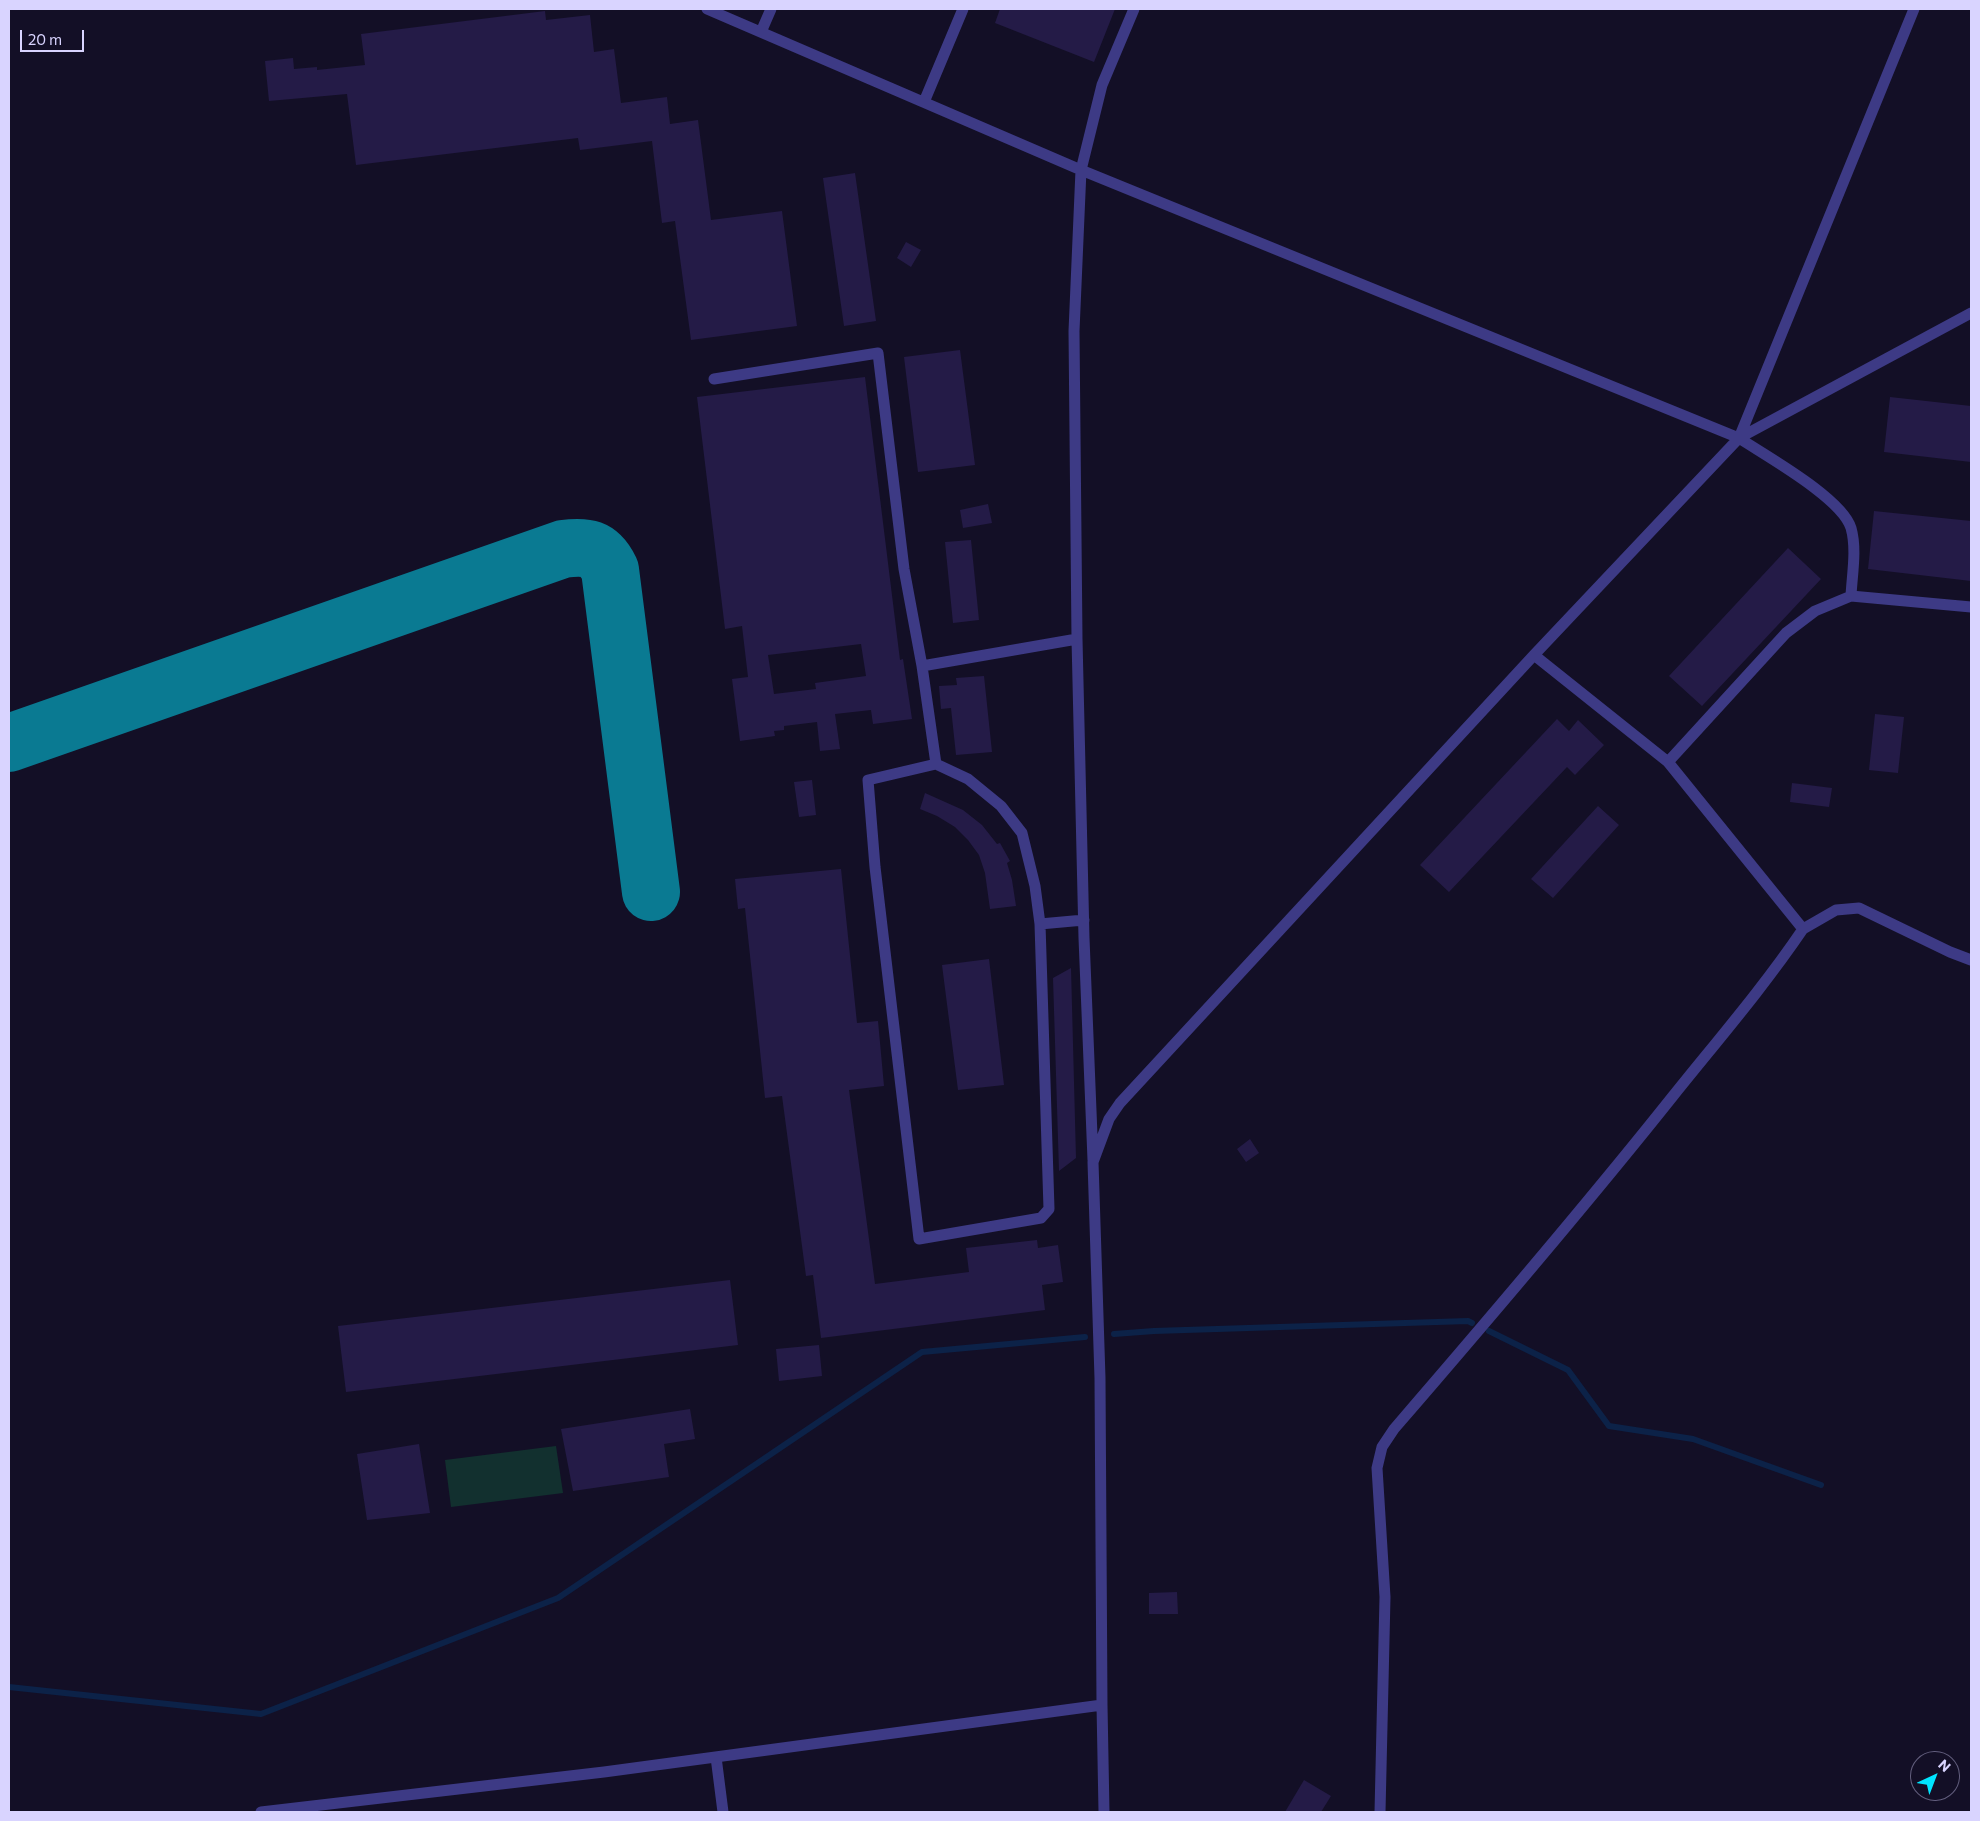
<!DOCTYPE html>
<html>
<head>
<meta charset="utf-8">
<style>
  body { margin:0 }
  #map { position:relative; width:1980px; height:1821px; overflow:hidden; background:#130f26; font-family:Commissioner,sans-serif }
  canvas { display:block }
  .frame { position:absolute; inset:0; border:10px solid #d9d4ff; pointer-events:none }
  .north { position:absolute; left:1910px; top:1751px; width:50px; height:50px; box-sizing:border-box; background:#130f26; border:1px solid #625e7d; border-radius:50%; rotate:43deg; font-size:14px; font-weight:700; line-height:20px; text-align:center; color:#d9d4ff }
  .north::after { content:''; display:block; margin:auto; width:18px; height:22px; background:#00e5ff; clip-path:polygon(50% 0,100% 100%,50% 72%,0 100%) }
  .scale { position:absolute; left:20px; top:30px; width:64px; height:22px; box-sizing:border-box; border:2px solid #d9d4ff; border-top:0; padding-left:6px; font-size:15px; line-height:18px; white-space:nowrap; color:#d9d4ff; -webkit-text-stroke:4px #130f26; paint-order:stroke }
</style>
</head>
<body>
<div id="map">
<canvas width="1980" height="1821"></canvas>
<div class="frame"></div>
<div class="north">N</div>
<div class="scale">20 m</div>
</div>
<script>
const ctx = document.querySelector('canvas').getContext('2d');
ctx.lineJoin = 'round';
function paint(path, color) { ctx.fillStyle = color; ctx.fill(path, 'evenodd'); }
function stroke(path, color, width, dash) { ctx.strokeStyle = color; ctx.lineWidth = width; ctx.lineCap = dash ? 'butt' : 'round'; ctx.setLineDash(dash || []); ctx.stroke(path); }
const green = new Path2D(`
  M556,1446L563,1493L451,1507L445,1460Z`);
const stream = new Path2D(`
  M1489,1331L1568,1370L1609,1426L1693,1439L1821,1485
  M1114,1334L1154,1331L1468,1321L1472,1323
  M9,1687L261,1714L558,1598L922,1352L1085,1337`);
const taxiway = new Path2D(`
  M9,743L563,549C586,546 599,547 610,570L651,892`);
const building = new Path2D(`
  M1000,9H1115L1094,62L995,23Z
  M545,11L546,20L590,15L594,52L614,49L621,103L667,97L670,124L698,120L711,220L782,211L797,326L691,340L675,221L662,223L652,141L580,150L578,138L356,165L347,94L269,101L265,61L293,58L294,69L317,67V70L365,65L361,34Z
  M855,173L876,321L844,326L823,178Z
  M906,242L921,250L911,267L897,258Z
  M960,350L975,465L918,472L904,357Z
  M865,377L900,660L903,659L912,719L873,724L871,710L835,714L840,749L820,751L817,722L784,726V730L774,731L775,736L740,741L732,679L748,677L742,626L725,629L697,397ZM861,644L866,676L815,683L816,689L774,694L768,655Z
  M1890,397L1971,406V462L1884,452Z
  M988,504L992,523L963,528L960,510Z
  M1874,511L1971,521V581L1868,569Z
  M971,540L979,620L953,623L945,542Z
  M1788,548L1821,579L1702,706L1669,676Z
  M984,676L992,752L956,755L951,708L941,709L939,686L957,685L956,678Z
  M1875,714L1904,717L1898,773L1869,770Z
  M1557,719L1569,731L1578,720L1604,745L1575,775L1567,767L1449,892L1420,865Z
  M812,780L816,815L799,817L794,782Z
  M1792,783L1832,788L1829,807L1790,802Z
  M925,793L963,810L982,825L997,844L1000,843L1010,861L1007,863L1012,880L1016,906L990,909L985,873L979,855L968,840L955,827L937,816L920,809Z
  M1598,806L1619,825L1553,898L1531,879Z
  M841,869L857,1023L878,1021L884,1086L849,1090L875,1284L969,1272L966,1248L1037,1240L1038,1248L1058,1245L1063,1282L1042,1285L1045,1310L821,1338L813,1275L806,1276L782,1096L765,1098L745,908L738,909L735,879Z
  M989,959L1004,1085L958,1090L942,965Z
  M1071,968L1076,1158L1059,1171L1053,978Z
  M1250,1139L1259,1153L1246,1162L1237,1149Z
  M730,1280L738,1345L346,1392L338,1326Z
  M819,1345L822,1376L779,1381L776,1349Z
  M690,1409L695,1439L664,1444L669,1477L573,1491L561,1429Z
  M419,1444L430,1513L367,1520L357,1454Z
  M1177,1592L1178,1614H1149V1593Z
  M1304,1780L1331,1796L1321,1812H1285Z`);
const service = new Path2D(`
  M707,9L1081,170L1739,438L1971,313
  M761,32L771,9
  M924,102L963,9
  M714,379L878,353L904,569L922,666L1077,639
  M1739,438C1766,456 1842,498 1851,528C1857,549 1852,575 1851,596
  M922,666L936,764L968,779L1001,806L1022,833L1035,886L1040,924L1049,1209L1041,1218L919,1239L875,867L868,780L936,764
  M1668,762L1786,633L1815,611L1851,596L1971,607
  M1040,924L1084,920
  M1803,929L1836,910L1859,908L1950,952L1971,960
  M1093,1160L1084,938L1077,639L1074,331L1081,170L1102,85L1134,9
  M1102,1705L1104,1812
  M716,1757L723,1812
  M261,1812L604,1772L1102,1705L1100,1378L1093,1162L1109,1119L1120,1103L1534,655L1739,438L1914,9
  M1380,1812L1385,1597L1377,1468L1382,1447L1394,1429C1489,1319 1583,1209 1673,1096C1717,1041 1763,988 1803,929L1668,762L1534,655`);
paint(green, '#12302f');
stroke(stream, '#0c2248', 6);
stroke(taxiway, '#0a7a92', 58);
paint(building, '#241b47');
stroke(service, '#3d3a85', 11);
</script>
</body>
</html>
